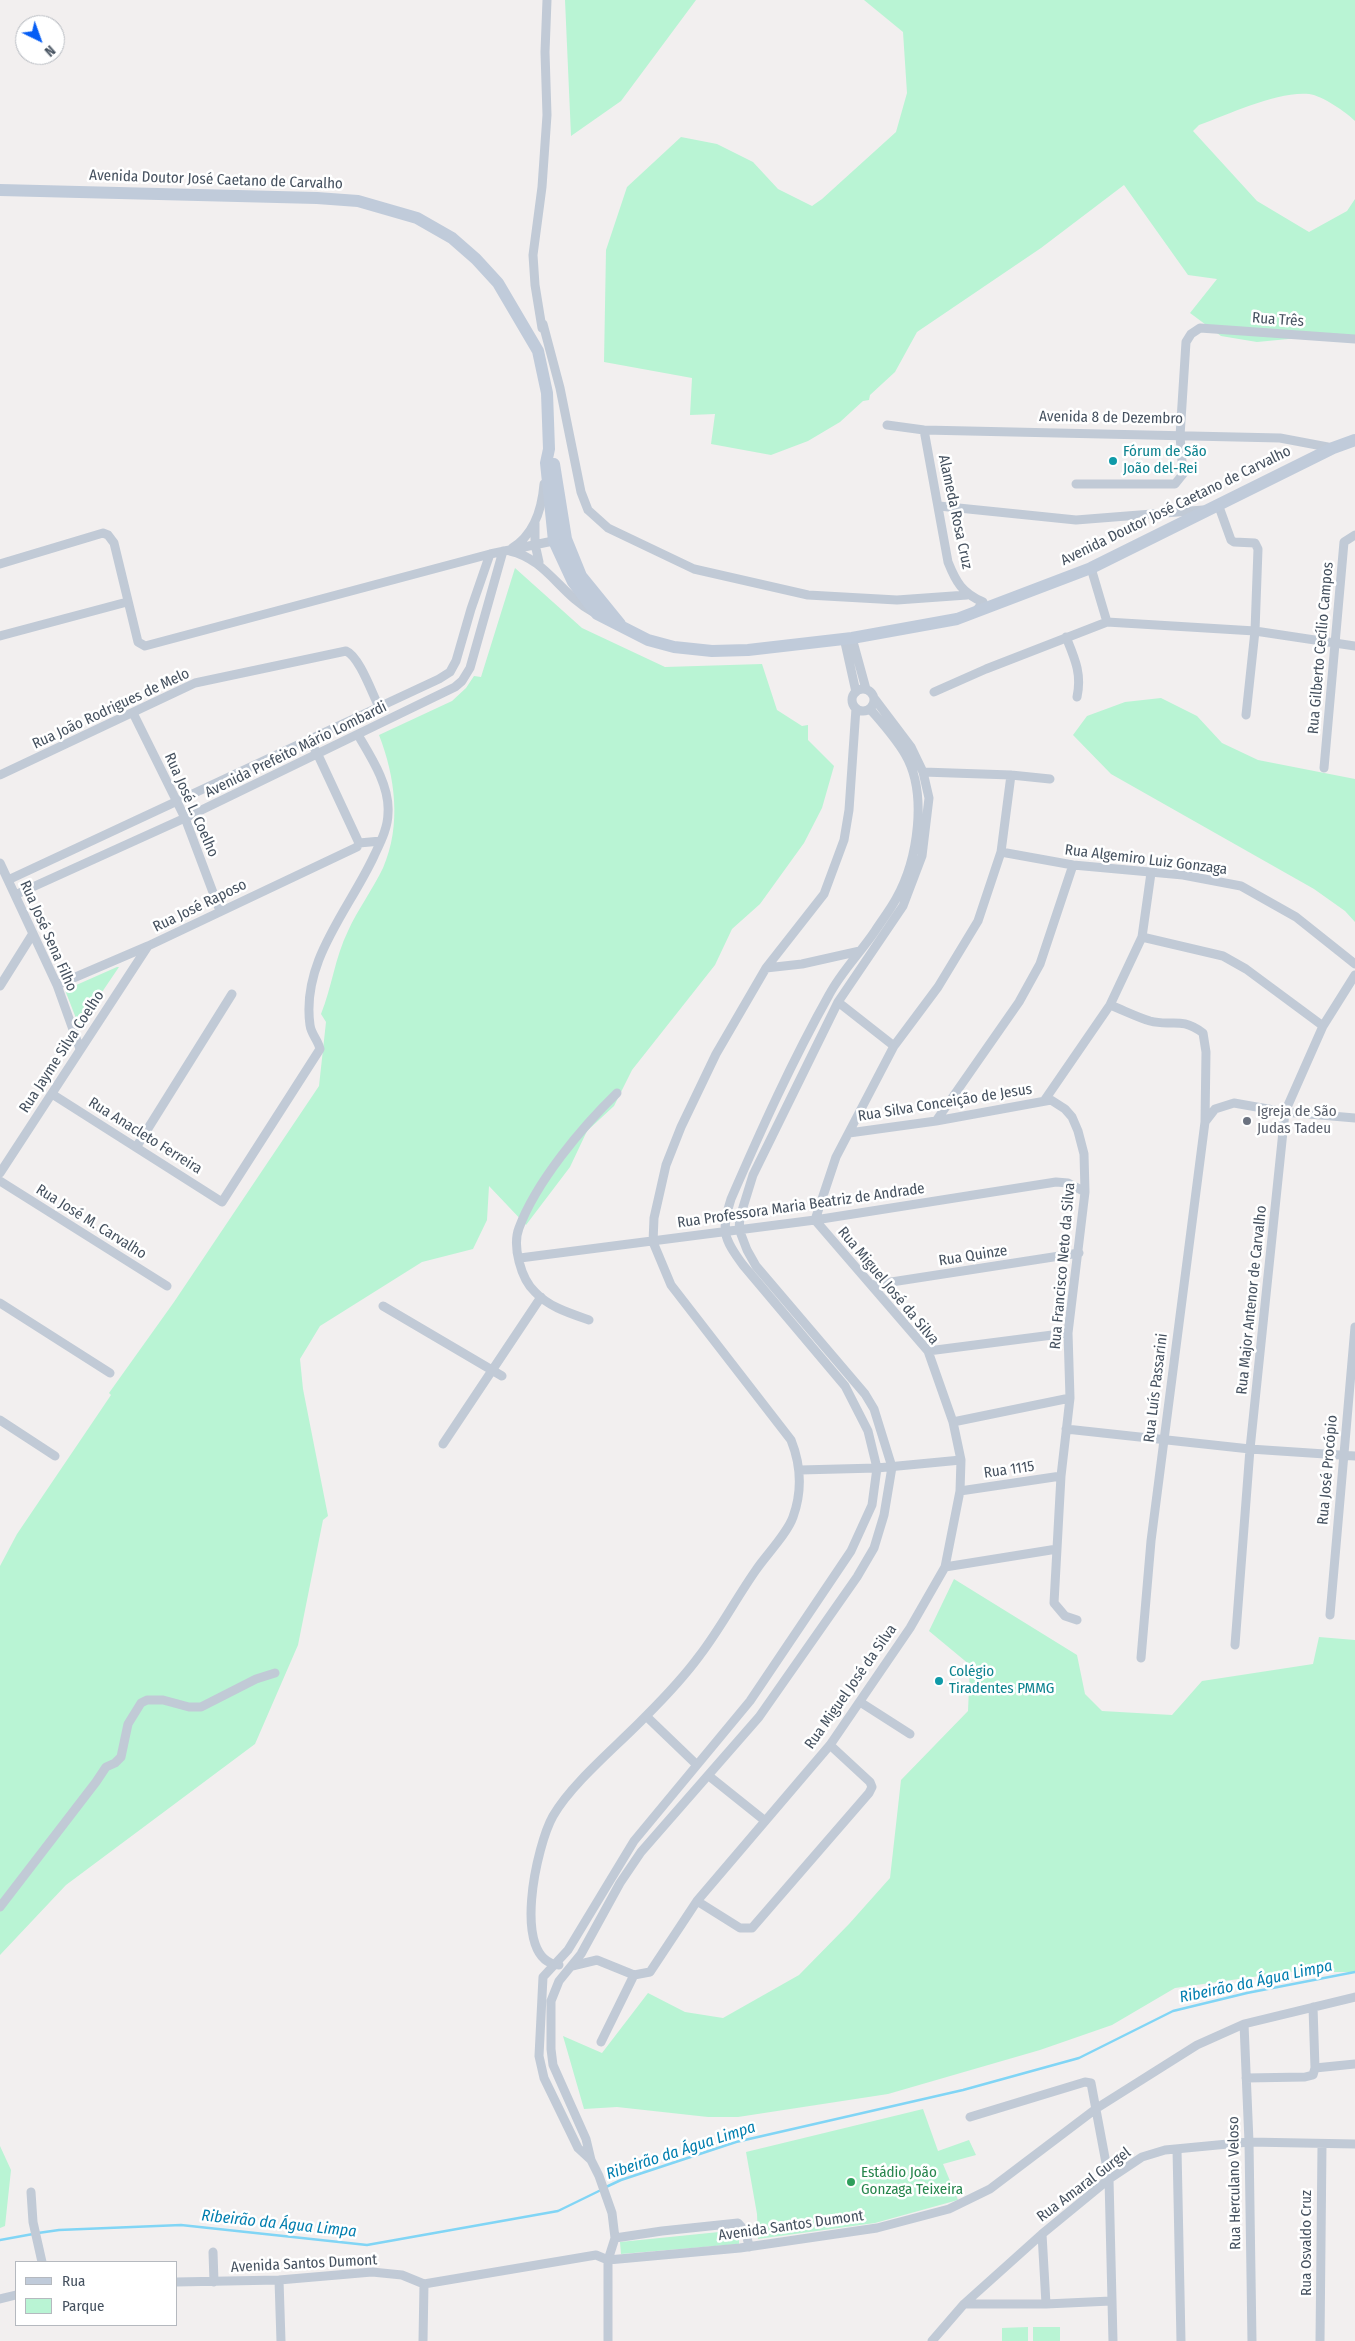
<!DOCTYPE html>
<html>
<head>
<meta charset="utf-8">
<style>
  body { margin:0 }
  #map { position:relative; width:1355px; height:2341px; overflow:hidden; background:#f2efef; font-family:"Fira Sans Condensed",sans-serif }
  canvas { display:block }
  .legend { position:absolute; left:15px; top:2261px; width:162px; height:65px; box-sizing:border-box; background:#fff; border:1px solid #b5b9bf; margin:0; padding:6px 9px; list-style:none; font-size:15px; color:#45515f }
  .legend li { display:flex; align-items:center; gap:10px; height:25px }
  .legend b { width:25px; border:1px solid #b5b9bf }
  .north { position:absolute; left:15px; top:15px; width:50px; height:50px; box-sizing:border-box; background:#fff; border:1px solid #b5b9bf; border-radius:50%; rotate:138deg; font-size:14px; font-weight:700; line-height:20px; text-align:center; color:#45515f }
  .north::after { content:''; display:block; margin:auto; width:18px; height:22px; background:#065ef5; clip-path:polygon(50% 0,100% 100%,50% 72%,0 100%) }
</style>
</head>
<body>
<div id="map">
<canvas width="1355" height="2341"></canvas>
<ul class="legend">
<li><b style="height:6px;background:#c0cbda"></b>Rua</li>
<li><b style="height:14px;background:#b9f4d4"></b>Parque</li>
</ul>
<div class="north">N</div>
</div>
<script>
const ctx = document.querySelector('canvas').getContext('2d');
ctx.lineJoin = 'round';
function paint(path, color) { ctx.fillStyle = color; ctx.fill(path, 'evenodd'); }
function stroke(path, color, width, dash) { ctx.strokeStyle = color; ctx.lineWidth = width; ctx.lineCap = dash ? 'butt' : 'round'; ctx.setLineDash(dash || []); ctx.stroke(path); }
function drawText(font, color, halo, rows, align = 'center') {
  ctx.font = font + ' "Fira Sans Condensed",sans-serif'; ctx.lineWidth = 5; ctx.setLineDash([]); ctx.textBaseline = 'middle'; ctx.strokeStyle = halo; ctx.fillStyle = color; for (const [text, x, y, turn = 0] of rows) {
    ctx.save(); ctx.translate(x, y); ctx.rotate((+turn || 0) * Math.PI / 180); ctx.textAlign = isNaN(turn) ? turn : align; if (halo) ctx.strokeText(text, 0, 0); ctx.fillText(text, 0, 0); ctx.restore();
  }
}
const green = new Path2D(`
  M565,0H696L621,101L571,136Z
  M864,0H1355V121C1346,112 1323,96 1309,94C1277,91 1230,114 1199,125L1193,131L1257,201L1309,232L1347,211L1355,199V340L1330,335L1257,342L1221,336L1190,313L1217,279L1188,275L1124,185L1041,248L917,332L895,372L870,395L869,400L863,401L840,422L808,441L771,455L711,444L715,414L690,415L692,378L604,362L606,250L627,187L681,137L717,144L753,162L778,189L812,206L822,199L896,132L907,93L903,32Z
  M515,568L582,628L665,667L762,664L777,710L802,726L808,725V740L834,766L822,808L804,843L760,904L732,929L715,965L632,1070L614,1106L587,1131L570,1167L526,1225L489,1186L487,1220L473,1249L422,1262L320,1326L300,1359L303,1389L328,1516L323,1520L298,1645L255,1744L66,1885L0,1955V1566L17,1534L111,1395L109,1393L174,1302L319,1086L326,1022L321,1014C332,987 335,957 348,931C358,909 373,889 383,868C402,825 395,776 379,735L452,701L466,688L474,676L481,677Z
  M1161,698L1197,716L1222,743L1258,760L1355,779V922L1345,911L1314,889L1111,774L1073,735L1087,716L1125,702Z
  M117,967H119L79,1026L65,990Z
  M954,1579L1077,1655L1085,1694L1102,1711L1172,1715L1202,1681L1313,1664L1319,1637L1355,1640V1972H1288L1175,1988L1112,2025L1040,2050L888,2094L738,2117H708L617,2107L584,2109L563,2036L602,2053L648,1993L685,2012L723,2018L799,1975L849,1924L890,1878L901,1780L968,1711L970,1665L929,1631Z
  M923,2109L938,2151L969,2140L976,2155L943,2164L958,2200L875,2223L758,2239L757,2214L746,2152Z
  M0,2146L11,2170L5,2226L0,2228Z
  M739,2230V2244L621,2254L620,2242Z
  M1028,2327V2341H1002V2328Z
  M1033,2327H1060V2341H1033Z`);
const stream = new Path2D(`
  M606,2187L621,2180L736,2142L963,2090L1079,2058L1173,2011L1247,1993L1355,1972
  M38,2233L59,2230L181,2225L367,2245L558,2211L601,2190
  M0,2240L33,2234`);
const street = new Path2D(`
  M543,324L560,388L581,492L588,510L608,528L694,569L808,595L897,600L967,595
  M542,328L535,285L533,255L542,187L547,115L545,52L547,0
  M887,425L924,430L1280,438L1333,448
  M924,430L948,562C956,582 962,593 983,602L977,610
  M1076,484H1175L1183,474L1180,436L1186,342L1191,334L1200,328L1355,339
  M1218,504L1231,540L1234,542L1255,543L1258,549L1255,631L1246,715
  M939,506L1076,520L1203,510
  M535,523V544L539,562
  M512,548C535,534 542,508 544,484
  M510,551C546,559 561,595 593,612
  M0,564L103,533L108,535L114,543L138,642L145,646L490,554L558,540
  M1091,568L1107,622
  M0,636L127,602
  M1066,637C1075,659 1082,674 1077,697
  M844,638L856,692
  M852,638L866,689
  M852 700a11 11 0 1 1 22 0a11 11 0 1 1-22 0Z
  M934,692L986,669L1107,622L1255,631L1355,646
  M133,713L185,818L220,911
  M1324,768L1344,542L1355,535
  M923,772L1011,775L1050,779
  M0,775L195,683L346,651C359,656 372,693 379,707
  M359,843L381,841
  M1001,852L1073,865L1183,875L1241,886L1296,917L1355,964
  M0,863L57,985L80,1049
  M8,880L439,679L450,672L456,661L471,609L490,554
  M15,895L185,818L455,687L462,681L470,668L503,551
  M1142,937L1223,956L1246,969L1323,1026
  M766,968L802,964L860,951
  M57,985L148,946L357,847L359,843L318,755L309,739
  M0,986L32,935
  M838,1002L894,1046
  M1110,1005C1123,1010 1137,1017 1150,1021C1172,1027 1180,1016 1203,1033L1206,1052L1205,1122L1151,1541L1141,1658
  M52,1094L222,1202L320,1049C318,1040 311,1034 310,1025C301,961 349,910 374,856C380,843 388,828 388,813C390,786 371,757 358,735
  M1044,1101L1110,1005L1142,937L1151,873
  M936,1121L1019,1002L1040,964L1073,865
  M1205,1122L1215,1109L1234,1103L1285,1112L1355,1118
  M849,1133L936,1121L1051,1100L1065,1109L1072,1117L1078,1131L1084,1154L1085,1192L1068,1333L1070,1398L1061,1476L1054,1603L1065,1616L1077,1620
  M137,1146L232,994
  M0,1173L148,946
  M0,1181L167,1286
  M520,1258L815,1220L1056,1182L1068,1183L1085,1192
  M872,1285L1079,1253
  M0,1303L110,1373
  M383,1306L502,1376
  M589,1320C569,1313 549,1307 535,1292C521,1279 512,1246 519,1228C536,1182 582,1127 617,1093
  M928,1351L1068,1333
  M0,1420L55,1456
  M953,1422L1070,1398
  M1066,1429L1250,1449L1355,1456
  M443,1444L541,1297
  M800,1470L877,1468L961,1460
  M960,1491L1061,1476
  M945,1567L1057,1549
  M1330,1615L1355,1327
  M1235,1645L1250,1449L1285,1112L1323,1026L1355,975
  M860,1702L910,1734
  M646,1716L697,1765
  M709,1776L764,1820
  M697,1901L740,1928H752L869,1793L872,1787L870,1782L830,1745
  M0,1907L96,1782L106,1767L115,1763L121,1757L128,1724L141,1703L147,1700H163L189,1707H201L256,1679L275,1673
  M559,1965C510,1961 537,1844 553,1816C572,1783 617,1746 645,1717C664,1698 684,1677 700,1655C720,1629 737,1597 756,1570C766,1555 787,1534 793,1517C802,1492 801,1465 791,1440L671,1285L653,1242L654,1218L666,1165L681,1127L716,1054L766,968L824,894L844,840L849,810L856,708
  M572,1966L597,1960L634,1975
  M1313,2007L1315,2068
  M1244,2024L1249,2142L1252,2341
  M601,2042L634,1975L650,1972L697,1901L830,1745L910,1628L945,1567L960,1491L961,1460L953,1422L928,1351L815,1220L836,1157L894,1046L938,987L978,921L1001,852L1011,775
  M1246,2078L1305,2077L1313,2075L1315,2068L1355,2064
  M970,2117L1085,2082L1091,2083L1109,2179L1113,2341
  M1177,2149L1181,2341
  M591,2160L578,2148L544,2078L539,2056L543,1977L568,1950L634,1841L750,1701L851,1551L872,1505L877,1468L868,1431L845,1386L743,1265C723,1238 721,1231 731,1199C761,1130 792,1061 829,995C841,972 861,952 875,931C882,920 890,910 896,899C918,860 928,793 905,754C895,737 882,723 870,709
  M31,2192L33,2222L42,2262
  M1042,2234L1046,2304
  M615,2238L662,2231L738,2223L746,2232L749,2247
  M213,2252L214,2282
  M279,2280L281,2341
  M176,2282L279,2280L372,2272L402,2275L424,2284L596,2255L608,2260L740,2248L877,2228L949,2209L990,2189L1097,2108L1197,2045L1244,2024L1355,1997
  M0,2299L16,2295
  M964,2304H1046L1111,2301
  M423,2341L424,2284
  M608,2341V2260L615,2238L612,2213L599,2176L591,2160L586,2139L553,2065L551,2049V2001L559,1981L581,1954L620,1883L641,1852L759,1717L857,1577L874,1548L884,1515L892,1467L874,1409L865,1394L756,1266L747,1250L739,1229L740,1217L753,1175L838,1002L903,906L922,856L929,798L923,772L911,747L874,698
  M932,2341L964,2304L1042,2234L1109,2179L1142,2157L1165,2150L1249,2142L1355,2144
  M1320,2341L1322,2145`);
const secondary = new Path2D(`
  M0,190L317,198L358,201L417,218L452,238L476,259L498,283L538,351L547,393L549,449L546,463L554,541L573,582L597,614L648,640L674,647L712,651L748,650L852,638L957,619L1091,568L1333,448L1355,440
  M554,464L566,539L581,576L620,624`);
const markers = [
  [1113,461,5,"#0f9aa8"],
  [1247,1121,5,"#6b7280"],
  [939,1681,5,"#0f9aa8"],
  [851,2182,5,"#2e9e5b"]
];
const streetNames = [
  ["Avenida Doutor José Caetano de Carvalho",216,180,2],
  ["Rua Três",1278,320,4],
  ["Avenida 8 de Dezembro",1111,418,1],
  ["Avenida Doutor José Caetano de Carvalho",1176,506,-26],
  ["Alameda Rosa Cruz",955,512,78],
  ["Rua Gilberto Cecílio Campos",1321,648,-85],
  ["Rua João Rodrigues de Melo",111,709,-25],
  ["Avenida Prefeito Mário Lombardi",296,750,-26],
  ["Rua José L. Coelho",191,805,66],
  ["Rua Algemiro Luiz Gonzaga",1146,860,7],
  ["Rua José Raposo",200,906,-26],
  ["Rua José Sena Filho",48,936,66],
  ["Rua Jayme Silva Coelho",62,1052,-57],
  ["Rua Silva Conceição de Jesus",945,1103,-9],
  ["Rua Anacleto Ferreira",145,1136,32],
  ["Rua Professora Maria Beatriz de Andrade",801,1206,-8],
  ["Rua José M. Carvalho",91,1222,32],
  ["Rua Quinze",973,1256,-9],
  ["Rua Francisco Neto da Silva",1063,1266,-85],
  ["Rua Miguel José da Silva",888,1286,50],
  ["Rua Major Antenor de Carvalho",1252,1300,-84],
  ["Rua Luís Passarini",1156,1388,-83],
  ["Rua 1115",1009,1470,-8],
  ["Rua José Procópio",1328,1470,-85],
  ["Rua Miguel José da Silva",851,1687,-55],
  ["Rua Herculano Veloso",1235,2183,-91],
  ["Rua Amaral Gurgel",1084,2185,-37],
  ["Avenida Santos Dumont",791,2226,-8],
  ["Rua Osvaldo Cruz",1307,2243,-90],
  ["Avenida Santos Dumont",304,2264,-3]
];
const cultureNames = [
  ["Fórum de São",1123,452],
  ["João del-Rei",1123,469],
  ["Colégio",949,1672],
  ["Tiradentes PMMG",949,1689]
];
const worshipNames = [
  ["Igreja de São",1257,1112],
  ["Judas Tadeu",1257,1129]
];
const leisureNames = [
  ["Estádio João",861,2173],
  ["Gonzaga Teixeira",861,2190]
];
const waterNames = [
  ["Ribeirão da Água Limpa",1256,1982,-12],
  ["Ribeirão da Água Limpa",681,2151,-18],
  ["Ribeirão da Água Limpa",279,2224,6]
];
paint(green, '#b9f4d4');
stroke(stream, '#81d5f5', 2.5);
stroke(street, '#c1cad6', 9);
stroke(secondary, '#c0cbda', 12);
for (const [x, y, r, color] of markers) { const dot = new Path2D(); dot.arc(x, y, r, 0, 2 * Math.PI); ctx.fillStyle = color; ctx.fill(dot); stroke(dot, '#fff', 2); }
drawText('15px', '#45515f', '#fff', streetNames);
drawText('15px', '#0d838f', '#fff', cultureNames, 'left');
drawText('15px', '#5b616d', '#fff', worshipNames, 'left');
drawText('15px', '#27864d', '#fff', leisureNames, 'left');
drawText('italic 16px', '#017eaf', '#fff', waterNames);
</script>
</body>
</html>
